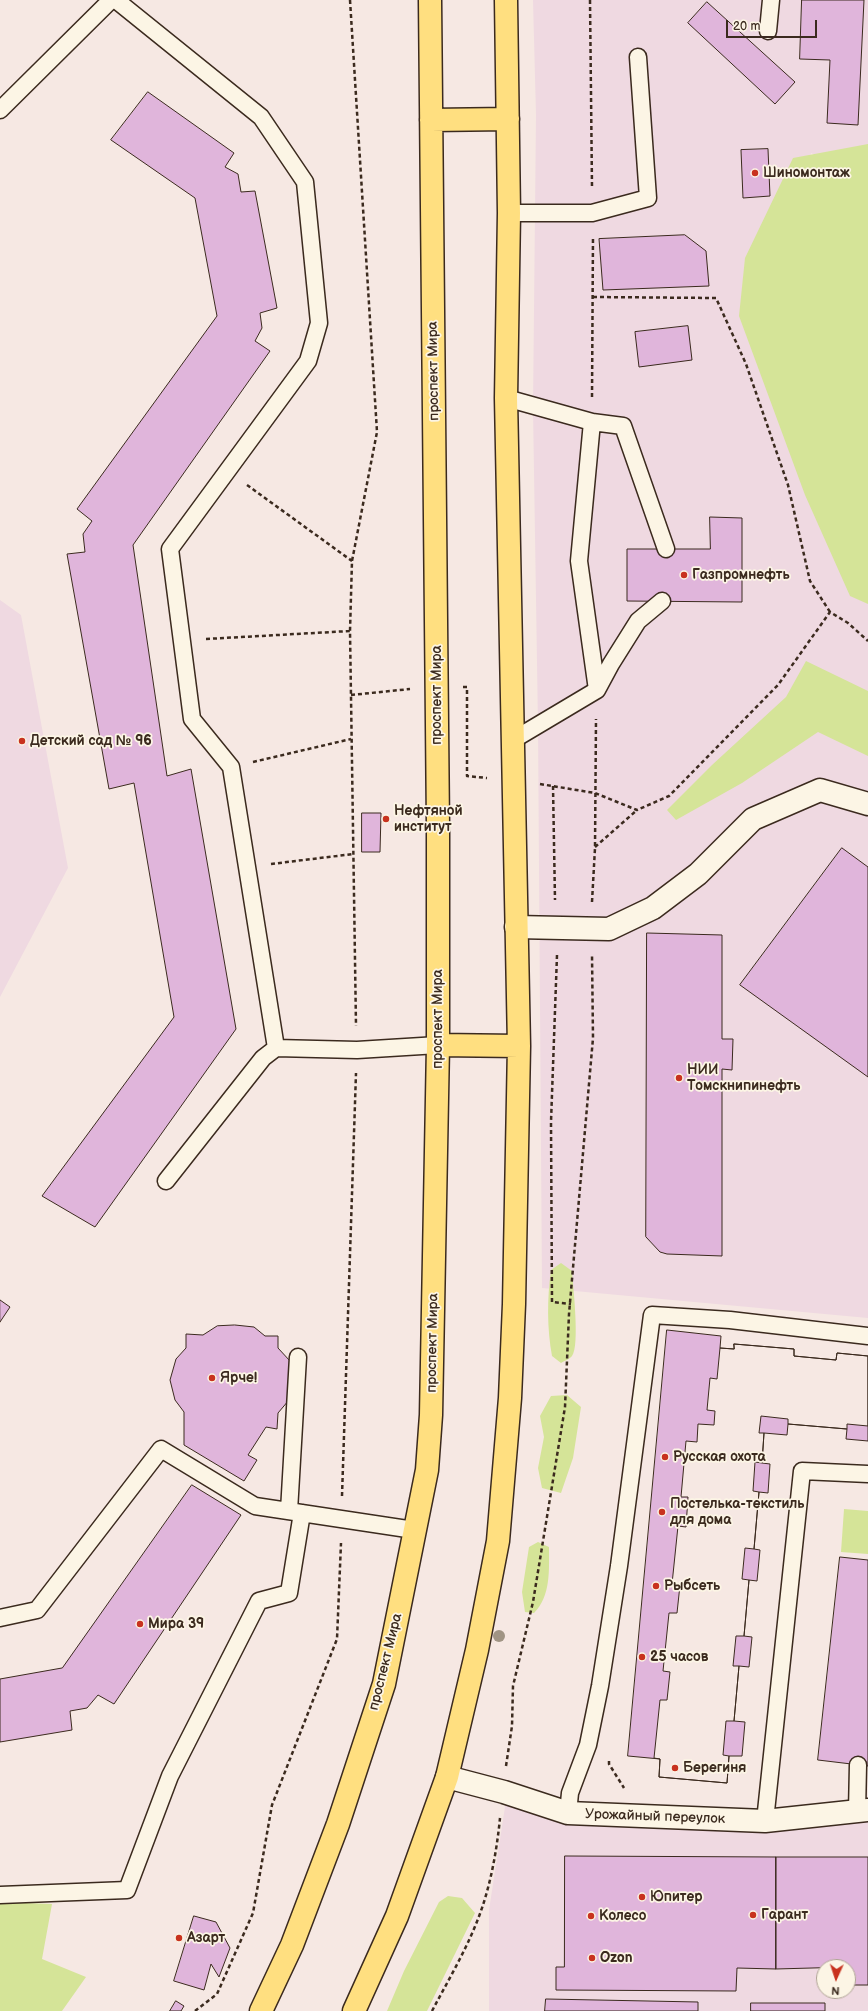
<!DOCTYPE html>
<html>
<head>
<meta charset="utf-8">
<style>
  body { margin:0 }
  #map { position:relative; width:868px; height:2011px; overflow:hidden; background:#f6e8e3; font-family:"Balsamiq Sans",sans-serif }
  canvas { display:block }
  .north { position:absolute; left:816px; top:1959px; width:40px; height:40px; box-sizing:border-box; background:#fcf5e5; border:1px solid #afa495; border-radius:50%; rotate:183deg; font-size:11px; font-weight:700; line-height:16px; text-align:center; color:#3b2a1e }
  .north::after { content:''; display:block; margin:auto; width:14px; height:18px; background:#c8321e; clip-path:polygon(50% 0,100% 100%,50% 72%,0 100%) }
  .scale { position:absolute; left:726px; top:20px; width:91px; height:18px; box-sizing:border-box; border:2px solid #3b2a1e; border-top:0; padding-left:5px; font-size:12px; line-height:14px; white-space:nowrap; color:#3b2a1e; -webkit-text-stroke:3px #fcf5e5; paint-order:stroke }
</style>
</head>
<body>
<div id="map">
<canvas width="868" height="2011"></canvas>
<div class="north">N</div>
<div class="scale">20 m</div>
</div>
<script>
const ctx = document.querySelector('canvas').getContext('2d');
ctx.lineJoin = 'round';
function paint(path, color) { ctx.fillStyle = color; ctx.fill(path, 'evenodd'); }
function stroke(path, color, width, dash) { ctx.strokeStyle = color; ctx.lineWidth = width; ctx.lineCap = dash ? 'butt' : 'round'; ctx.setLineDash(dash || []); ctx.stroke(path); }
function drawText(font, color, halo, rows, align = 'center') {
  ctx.font = font + ' "Balsamiq Sans",sans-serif'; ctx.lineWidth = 3.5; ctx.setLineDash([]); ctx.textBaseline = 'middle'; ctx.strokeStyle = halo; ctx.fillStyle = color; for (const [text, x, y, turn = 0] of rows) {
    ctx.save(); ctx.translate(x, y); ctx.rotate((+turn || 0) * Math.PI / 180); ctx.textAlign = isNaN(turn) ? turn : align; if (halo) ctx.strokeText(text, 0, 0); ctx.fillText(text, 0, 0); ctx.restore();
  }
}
const built = new Path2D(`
  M533,0H868V183L811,153L781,366L868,598V1318L542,1288L538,726L533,408L536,115Z
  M0,600L21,615L68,868L0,997Z
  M507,1794L568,1813L868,1810V2011H489V1910ZM824,1967H848V1991H824Z`);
const green = new Path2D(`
  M868,144V604L850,596L805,495L739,316L745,258L793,158Z
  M806,661L868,691V756L818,732L742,783L676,820L667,810L712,765L786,697Z
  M561,1263L572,1271C573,1286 580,1346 572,1356C570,1359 564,1361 561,1363L552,1356C547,1328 547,1299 551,1270Z
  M567,1395L581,1407L573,1458L561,1493L542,1488L538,1468L544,1437L540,1416L551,1396Z
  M844,1509L868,1511V1554L841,1552Z
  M538,1542L549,1547C549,1570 551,1596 534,1613L525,1612L522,1592L529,1547Z
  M448,1896L462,1898L475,1913L427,2011H387L404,1971L439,1902Z
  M0,1902L52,1904L42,1959L86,1977L62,2011H0Z`);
const building = new Path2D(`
  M802,0H864L858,125L827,123L830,60L800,59Z
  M707,2L795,82L775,104L688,23Z
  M148,92L234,153L225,167L238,174L241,192L255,191L277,308L260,313L262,328L255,341L270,351L133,545L167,776L191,769L236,1029L95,1227L42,1196L174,1017L134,783L109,789L67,554L85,552L83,534L92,521L77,509L217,316L195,198L111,140Z
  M768,149L770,196L743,198L741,150Z
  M685,235L706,251L709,286L603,290L599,239Z
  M688,326L692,360L639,367L635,332Z
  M710,517L742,518V602L627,601V549H710Z
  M362,813H381L380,852H362Z
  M842,848L868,867V1077L740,985Z
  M647,933L722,935V1039H733L732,1070L722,1069V1256L667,1254L660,1252L646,1237Z
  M0,1300L10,1307L0,1322Z
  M235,1325L254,1327L265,1336H278V1348L290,1361L289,1400L278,1413L277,1429L266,1427L248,1455L257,1460L244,1481L184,1445V1412L175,1400L170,1380L176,1359L186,1348V1334L203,1335L217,1326Z
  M667,1330L721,1336L720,1348L734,1349V1344L794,1349V1356L836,1360L837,1353L868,1356V1441L846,1439L847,1429L788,1424L787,1435L764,1433L762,1463L770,1464L768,1493L759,1492L754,1549L760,1550L757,1581L749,1580L744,1636L752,1637L749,1667L739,1666L734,1721L745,1722L742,1756H729L727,1783L659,1777L660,1759L628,1756Z
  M734,1344L794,1349V1356L836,1360L837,1353L868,1356V1426L847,1424V1429L788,1424V1419L761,1416L759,1433H764L762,1463L755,1462L753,1491L759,1492L754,1549L745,1548L742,1579L749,1580L744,1636H736L733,1666H739L734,1721H726L723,1755L729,1756L727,1783L659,1777L660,1759L654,1758L660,1700H667L670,1672L663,1671L669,1613H677L680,1585L672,1584L678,1526L686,1527L688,1497H681L686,1441L697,1442L698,1424L714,1425L715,1411L707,1410L710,1378L717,1379L720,1348L734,1349Z
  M192,1485L241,1515L114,1704L98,1695L87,1708L70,1711L72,1730L0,1742V1679L62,1668Z
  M840,1557L868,1560V1766L818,1760Z
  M565,1856L776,1857V1969L737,1968L736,1991L556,1990V1967H564Z
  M776,1857H868V1985H848V1967L776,1969Z
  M194,1916L216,1922L230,1948L219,1977L211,1964L204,1990L174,1981Z
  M546,1999L698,2002V2011H545Z
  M176,2001L184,2006L181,2011H170Z
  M751,2003H825V2011H751Z`);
const path = new Path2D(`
  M350,0L377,432L352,561L350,631L356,1026
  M590,0L592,187
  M593,297L716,298L746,364L788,485L810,581L830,612
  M592,397L593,236
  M247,485L352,561
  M206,639L350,631
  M463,687H467V776L487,778
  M351,695L410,689
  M253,762L351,739
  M540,784L595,793L637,810L669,796L778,685L830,612L848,623L868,641
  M553,786L555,900
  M595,847L637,810
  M271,864L353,854
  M592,902L595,848L596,719
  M557,955L551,1122L552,1302L571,1304
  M342,1496L356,1073
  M609,1761V1764L624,1788
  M506,1766L512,1726L513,1686L533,1602L565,1407L569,1314L593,1038L592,955
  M195,2011L217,1994L253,1913L272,1805L337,1639L341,1543
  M432,2011C450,1977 471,1942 483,1905C492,1877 497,1848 500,1818`);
const service = new Path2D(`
  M116,0L261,117L305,182L319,323L308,361L170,549L192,719L231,767L276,1048
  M768,31L771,0
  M0,110L111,0
  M509,213H592L648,198L638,57
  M506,398L592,422L623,426L666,549
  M592,422L579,561L597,690
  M513,740L597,690L611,664L638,621L662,601
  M166,1181L263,1058L276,1048L357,1050L438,1045
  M289,1511L298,1357
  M0,1618L37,1610L161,1449L255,1506L414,1530
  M857,1812L858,1765
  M568,1813L570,1793L588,1745L600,1686L619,1566L652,1315L730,1320L868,1336
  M765,1821L802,1471L868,1474
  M0,1895L127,1890L170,1776L259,1601L289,1593L302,1513`);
const minor = new Path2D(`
  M516,927L609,929L653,908L698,874L753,819L820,790L868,804`);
const tertiary = new Path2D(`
  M447,1777L504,1792L568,1813L765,1821L868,1810`);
const primary = new Path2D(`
  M431,120L508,119
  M438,1045L519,1046
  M261,2011L292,1945L338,1824L384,1684L427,1470L431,1415L438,1045V828L430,0
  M354,2011L397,1916L447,1777L477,1650L498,1541L510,1398L514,1304L519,1046L506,398L509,213L506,0`);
const trees = [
  [499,1636]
];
const markers = [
  [755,173,4,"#c8321e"],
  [684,575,4,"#c8321e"],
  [22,741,4,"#c8321e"],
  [386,819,4,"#c8321e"],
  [679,1078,4,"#c8321e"],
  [212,1378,4,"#c8321e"],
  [665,1457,4,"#c8321e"],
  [662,1512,4,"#c8321e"],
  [656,1586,4,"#c8321e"],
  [140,1624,4,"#c8321e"],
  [642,1657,4,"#c8321e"],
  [675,1768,4,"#c8321e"],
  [642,1897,4,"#c8321e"],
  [753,1915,4,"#c8321e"],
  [591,1916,4,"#c8321e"],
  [179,1938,4,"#c8321e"],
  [592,1958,4,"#c8321e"]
];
const poiNames = [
  ["Шиномонтаж",763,173],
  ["Газпромнефть",692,575],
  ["Детский сад № 96",30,741],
  ["Нефтяной",394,811],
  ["институт",394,827],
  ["НИИ",687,1070],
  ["Томскнипинефть",687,1086],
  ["Ярче!",220,1378],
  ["Русская охота",673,1457],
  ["Постелька-текстиль",670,1504],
  ["для дома",670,1520],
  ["Рыбсеть",664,1586],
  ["Мира 39",148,1624],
  ["25 часов",650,1657],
  ["Берегиня",683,1768],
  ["Юпитер",650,1897],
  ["Гарант",761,1915],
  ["Колесо",599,1916],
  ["Азарт",187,1938],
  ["Ozon",600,1958]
];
const streetNames = [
  ["проспект Мира",434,371,-91],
  ["проспект Мира",437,695,-90],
  ["проспект Мира",438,1019,-90],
  ["проспект Мира",433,1343,-89],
  ["проспект Мира",386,1662,-76],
  ["Урожайный переулок",655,1817,2]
];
paint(built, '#efd9e1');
paint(green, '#d5e498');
paint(building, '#e0b5db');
stroke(building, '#3b2a1e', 1);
stroke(service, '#3b2a1e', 19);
stroke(minor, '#3b2a1e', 25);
stroke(tertiary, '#3b2a1e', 25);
stroke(primary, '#3b2a1e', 25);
stroke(path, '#3b2a1e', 2.5, [4, 3]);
stroke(service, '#fcf5e5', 16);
stroke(minor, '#fcf5e5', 22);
stroke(tertiary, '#fcf5e5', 22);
stroke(primary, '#ffdf80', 22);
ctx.fillStyle = '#a09484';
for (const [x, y] of trees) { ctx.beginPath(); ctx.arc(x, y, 6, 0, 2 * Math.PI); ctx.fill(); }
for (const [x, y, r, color] of markers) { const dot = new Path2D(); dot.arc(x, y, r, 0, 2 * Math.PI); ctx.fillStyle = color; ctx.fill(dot); stroke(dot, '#fcf5e5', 1.5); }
drawText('bold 14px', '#3b2a1e', '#fcf5e5', poiNames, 'left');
drawText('14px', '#3b2a1e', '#fcf5e5', streetNames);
</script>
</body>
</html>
